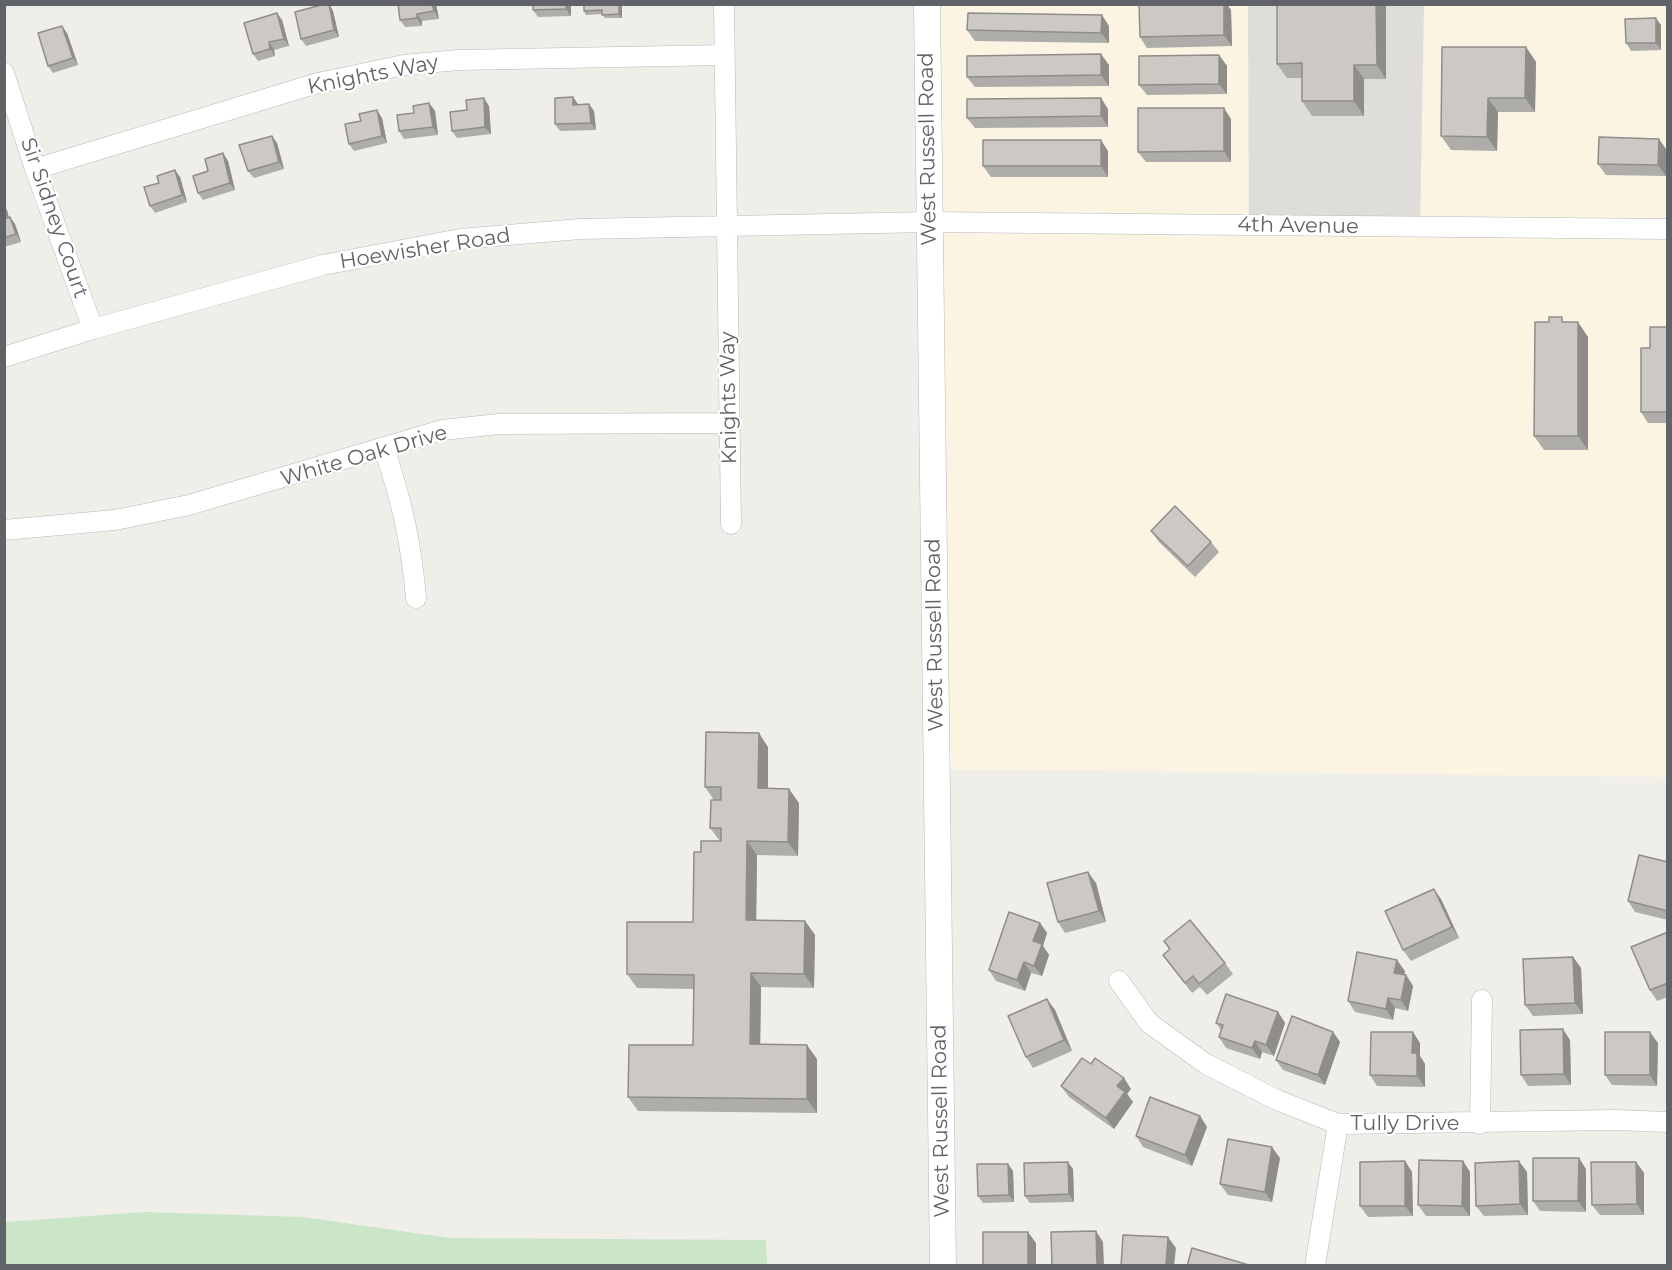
<!DOCTYPE html>
<html>
<head>
<meta charset="utf-8">
<style>
  body { margin:0 }
  #map { position:relative; width:1672px; height:1270px; overflow:hidden; background:#f0eee9; font-family:Montserrat,sans-serif }
  canvas { display:block }
  .frame { position:absolute; inset:0; border:6px solid #606367; pointer-events:none }
</style>
</head>
<body>
<div id="map">
<canvas width="1672" height="1270"></canvas>
<div class="frame"></div>
</div>
<script>
const ctx = document.querySelector('canvas').getContext('2d');
ctx.lineJoin = 'round';
function paint(path, color) { ctx.fillStyle = color; ctx.fill(path, 'evenodd'); }
function stroke(path, color, width, dash) { ctx.strokeStyle = color; ctx.lineWidth = width; ctx.lineCap = dash ? 'butt' : 'round'; ctx.setLineDash(dash || []); ctx.stroke(path); }
function drawText(font, color, halo, rows, align = 'center') {
  ctx.font = font + ' Montserrat,sans-serif'; ctx.lineWidth = 4.5; ctx.setLineDash([]); ctx.textBaseline = 'middle'; ctx.strokeStyle = halo; ctx.fillStyle = color; for (const [text, x, y, turn = 0] of rows) {
    ctx.save(); ctx.translate(x, y); ctx.rotate((+turn || 0) * Math.PI / 180); ctx.textAlign = isNaN(turn) ? turn : align; if (halo) ctx.strokeText(text, 0, 0); ctx.fillText(text, 0, 0); ctx.restore();
  }
}
const commercial = new Path2D(`
  M927,5H1248L1249,225L1420,227L1424,5H1667V777L937,769Z`);
const industrial = new Path2D(`
  M1248,5H1424L1420,227L1249,225Z`);
const green = new Path2D(`
  M145,1212L303,1217L450,1238L766,1240L767,1265H5V1222Z`);
const minor = new Path2D(`
  M724,4L731,524
  M4,73L35,169L93,329
  M35,169L318,83L404,65L458,60L724,55
  M4,357L93,329L323,265L460,239L580,229L929,222L1668,229
  M384,448C402,502 411,541 416,598
  M4,530L115,520L189,505L442,430L499,424L728,423
  M1119,981L1149,1023L1206,1064L1277,1100L1338,1124L1615,1120L1668,1122
  M1480,1124L1482,1000
  M1315,1266L1338,1124`);
const tertiary = new Path2D(`
  M927,4L943,1266`);
const wall = new Path2D(`
  M329,4L333,11L339,37L306,46L301,39Z
  M398,4H436L439,19L422,21V26L405,27L400,20Z
  M571,4V16L538,17L533,10Z
  M622,4V18H605L602,14L586,15L584,11Z
  M1277,4H1386V79H1364V116H1312L1302,101V78H1287L1277,64Z
  M1231,10L1232,46L1147,48L1140,37Z
  M282,20L289,46L274,50L275,56L258,61L253,54Z
  M1661,25V50L1631,51L1626,43Z
  M1109,26V43L975,41L967,30Z
  M67,33L78,65L53,73L48,66Z
  M1526,47L1536,62L1535,112H1498L1497,151L1451,150L1441,136Z
  M1219,55L1227,66V94L1147,95L1139,85Z
  M1109,65V86L975,87L967,77Z
  M429,103L435,111L438,135L404,139L399,131L414,113Z
  M578,104L594,111L596,130L560,131L555,124Z
  M489,106L491,134L457,138L452,131Z
  M1108,109V127L975,128L967,118Z
  M382,118L387,143L354,151L349,144Z
  M1231,119V162H1146L1138,152Z
  M277,143L284,169L254,178L248,171Z
  M1666,149V176L1606,175L1598,164Z
  M1108,151V177H991L983,166Z
  M228,161L235,190L203,200L198,193L208,171Z
  M180,177L187,202L155,213L150,206L159,183Z
  M4,207L7,210L9,218L10,217L15,224L21,242L4,247Z
  M1565,322L1588,337V450H1544L1534,436Z
  M1668,327V423H1648L1641,412L1650,348Z
  M1151,531L1211,542L1219,552L1195,577L1159,542Z
  M768,747V789L799,803L798,856L757,855L756,920L805,921L815,935L814,988L761,987L760,1044L817,1059V1113L638,1111L628,1097L693,1045L694,989L637,988L627,974L693,922L701,852L720,841L710,828L714,800L705,787Z
  M1668,862V920L1635,912L1628,901Z
  M1096,883L1106,922L1065,933L1058,922Z
  M1441,899L1459,938L1411,961L1403,950Z
  M1040,923L1047,933L1043,946L1049,955L1042,976L1031,973L1025,991L996,981L989,970Z
  M1668,932V997L1657,1001L1650,990Z
  M1164,941L1225,963L1233,974L1207,995L1200,987L1192,993L1163,955L1170,950Z
  M1573,957L1581,968L1583,1014L1533,1016L1525,1005Z
  M1405,971L1404,975H1406L1413,986L1408,1011L1395,1008L1393,1020L1355,1012L1348,1001Z
  M1047,999L1055,1010L1072,1051L1033,1068L1026,1057Z
  M1278,1012L1285,1023L1274,1056L1262,1052L1260,1059L1226,1048L1219,1037L1221,1030L1216,1023Z
  M1333,1032L1340,1042L1325,1085L1283,1070L1276,1060Z
  M1570,1040L1571,1085L1528,1086L1521,1075Z
  M1420,1043V1056L1425,1064V1087L1377,1086L1370,1075Z
  M1658,1043L1657,1086L1612,1085L1605,1075Z
  M1091,1064L1131,1089L1127,1094L1133,1102L1114,1129L1069,1097L1061,1086Z
  M1200,1116L1207,1127L1192,1166L1143,1147L1136,1136Z
  M1280,1158L1272,1202L1228,1195L1220,1184Z
  M1405,1161L1412,1172L1413,1216L1368,1217L1360,1206Z
  M1463,1161L1470,1172V1216H1426L1418,1205Z
  M1636,1162L1644,1173V1215H1600L1592,1205Z
  M1073,1169L1074,1202L1030,1203L1025,1196Z
  M1586,1169V1212L1540,1211L1533,1201Z
  M1013,1171L1014,1202L983,1203L978,1196Z
  M1527,1172L1528,1215L1484,1216L1476,1206Z`);
const shadedWall = new Path2D(`
  M329,4L333,11L339,37L334,30Z
  M432,4H436L439,19L434,11Z
  M566,4H571V16L566,9Z
  M619,4H622V18L619,14Z
  M1224,4H1227L1231,10L1232,46L1224,35Z
  M1376,4H1386V79L1377,65Z
  M277,13L282,20L289,46L284,39Z
  M417,14L422,21V26L417,18Z
  M1102,15L1109,26V43L1101,33Z
  M1656,18L1661,25V50L1656,43Z
  M62,26L67,33L78,65L73,58Z
  M269,42L274,50L275,56L270,49Z
  M1526,47L1536,62L1535,112L1525,98Z
  M1101,54L1109,65V86L1101,75Z
  M1219,55L1227,66V94L1219,84Z
  M1354,65L1364,79V116L1354,101Z
  M573,97L578,104V112L573,105Z
  M484,98L489,106L491,134L485,127Z
  M1101,98L1108,109V127L1101,116Z
  M1488,98L1498,112L1497,151L1487,137Z
  M429,103L435,111L438,135L433,127Z
  M589,104L594,111L596,130L591,123Z
  M1224,108L1231,119V162L1224,151Z
  M377,110L382,118L387,143L382,136Z
  M272,136L277,143L284,169L279,162Z
  M1659,139L1666,149V176L1658,165Z
  M1101,140L1108,151V177L1101,166Z
  M223,153L228,161L235,190L230,183Z
  M175,170L180,177L187,202L182,195Z
  M4,207L7,210L9,219L4,213Z
  M10,217L15,224L21,242L16,234Z
  M1578,322L1588,337V450L1578,436Z
  M759,733L768,747V803L758,788Z
  M789,789L799,803L798,856L788,842Z
  M747,841L757,855L756,934L746,920Z
  M1088,872L1096,883L1106,922L1099,911Z
  M1434,889L1441,899L1459,938L1452,927Z
  M805,921L815,935L814,988L804,974Z
  M1040,923L1047,933L1043,946L1049,955L1042,976L1034,966L1033,941Z
  M1573,957L1581,968L1583,1014L1575,1003Z
  M1397,960L1405,971L1402,984L1394,973Z
  M1024,962L1031,973L1025,991L1017,980Z
  M751,973L761,987L760,1058L750,1044Z
  M1406,975L1413,986L1408,1011L1401,1000Z
  M1388,998L1395,1008L1393,1020L1386,1009Z
  M1047,999L1055,1010L1072,1051L1064,1040Z
  M1278,1012L1285,1023L1274,1056L1266,1045Z
  M1563,1029L1570,1040L1571,1085L1564,1074Z
  M1333,1032L1340,1042L1325,1085L1318,1075Z
  M1413,1032L1420,1043V1056L1425,1064V1087L1417,1076L1412,1053Z
  M1650,1032L1658,1043L1657,1086L1650,1075Z
  M1255,1041L1262,1052L1260,1059L1252,1048Z
  M807,1045L817,1059V1113L807,1099Z
  M1124,1078L1131,1089L1127,1094L1133,1102L1114,1129L1106,1118L1117,1086Z
  M1200,1116L1207,1127L1192,1166L1185,1155Z
  M1272,1147L1280,1158L1272,1202L1265,1192Z
  M1579,1158L1586,1169V1212L1578,1201Z
  M1405,1161L1412,1172L1413,1216L1405,1206Z
  M1463,1161L1470,1172V1216L1462,1206Z
  M1519,1161L1527,1172L1528,1215L1520,1204Z
  M1068,1162L1073,1169L1074,1202L1069,1194Z
  M1636,1162L1644,1173V1215L1637,1204Z
  M1008,1164L1013,1171L1014,1202L1009,1195Z
  M1096,1231L1103,1242L1104,1266H1097Z
  M1028,1232L1036,1243V1266H1028Z
  M1168,1237L1176,1248L1174,1266H1166Z`);
const building = new Path2D(`
  M325,4H329L334,30L301,39L295,12Z
  M398,4H432L434,11L417,14V18L400,20Z
  M533,4H566V9L533,10Z
  M584,4H619V14L602,15V10L584,11Z
  M1139,4H1224V35L1140,37Z
  M1277,4H1376L1377,65H1354V101H1302V63L1277,64Z
  M277,13L284,39L269,42L270,49L253,54L244,23Z
  M968,13L1102,15L1101,33L967,30Z
  M1656,18V43H1626L1625,19Z
  M62,26L73,58L48,66L38,33Z
  M1442,47H1526L1525,98H1488L1487,137L1441,136Z
  M1101,54V75L967,77V56Z
  M1219,55V84L1139,85V56Z
  M573,97V105L589,104L591,123L555,124V98Z
  M484,98L485,127L452,131L450,112L467,110L466,100Z
  M1101,98V116L967,118V99Z
  M429,103L433,127L399,131L397,115L414,113L413,106Z
  M1138,108H1224V151L1138,152Z
  M377,110L382,136L349,144L345,124L361,121L359,114Z
  M272,136L279,162L248,171L239,145Z
  M1599,137L1659,139L1658,165L1598,164Z
  M983,140H1101V166H983Z
  M223,153L230,183L198,193L193,176L208,171L205,159Z
  M175,170L182,195L150,206L144,187L159,183L157,176Z
  M10,217L16,234L4,238V219Z
  M1549,317H1562V322H1578V436H1534L1535,322H1549Z
  M1650,327H1668V412H1641V348H1650Z
  M1175,506L1211,542L1188,566L1151,531Z
  M706,732L759,733L758,788L789,789L788,842L747,841L746,920L805,921L804,974L751,973L750,1044L807,1045V1099L628,1097L629,1045H693L694,975L627,974V922H693L694,852H701V841H721V828H710L711,800H721V787H705Z
  M1639,855L1668,862V911L1628,901Z
  M1088,872L1099,911L1058,922L1047,883Z
  M1434,889L1452,927L1403,950L1385,911Z
  M1009,912L1040,923L1033,941L1042,944L1034,966L1024,962L1017,980L989,970Z
  M1190,920L1225,963L1199,984L1193,976L1185,983L1163,955L1170,949L1164,941Z
  M1668,932V983L1650,990L1631,947Z
  M1357,952L1397,960L1394,973L1406,975L1401,1000L1388,998L1386,1009L1348,1001Z
  M1573,957L1575,1003L1525,1005L1523,959Z
  M1226,994L1278,1012L1266,1045L1255,1041L1252,1048L1219,1037L1223,1025L1216,1023Z
  M1047,999L1064,1040L1026,1057L1008,1016Z
  M1292,1016L1333,1032L1318,1075L1276,1060Z
  M1563,1029L1564,1074L1521,1075L1520,1030Z
  M1371,1032H1413L1412,1053H1417V1076L1370,1075Z
  M1605,1032H1650V1075H1605Z
  M1082,1058L1091,1064L1095,1058L1124,1078L1117,1086L1125,1092L1106,1118L1061,1086Z
  M1150,1097L1200,1116L1185,1155L1136,1136Z
  M1228,1139L1272,1147L1265,1192L1220,1184Z
  M1533,1158H1579L1578,1201H1533Z
  M1419,1160L1463,1161L1462,1206L1418,1205Z
  M1405,1161V1206H1360V1162Z
  M1519,1161L1520,1204L1476,1206L1475,1163Z
  M1068,1162L1069,1194L1025,1196L1024,1163Z
  M1591,1162H1636L1637,1204L1592,1205Z
  M977,1164H1008L1009,1195L978,1196Z
  M1096,1231L1097,1266H1052L1051,1232Z
  M983,1232H1028V1266H983Z
  M1123,1235L1168,1237L1166,1266H1121Z
  M1192,1248L1252,1266H1187Z`);
const streetNames = [
  ["Knights Way",373,75,-11],
  ["West Russell Road",928,149,-91],
  ["Sir Sidney Court",54,218,71],
  ["4th Avenue",1298,226,1],
  ["Hoewisher Road",425,249,-9],
  ["Knights Way",729,398,-91],
  ["White Oak Drive",364,456,-16],
  ["West Russell Road",935,635,-91],
  ["West Russell Road",941,1121,-91],
  ["Tully Drive",1405,1124]
];
paint(commercial, '#fbf4e2');
paint(industrial, '#dfddda');
paint(green, '#cae5c8');
stroke(minor, '#b5b8bb', 21);
stroke(tertiary, '#b5b8bb', 27);
stroke(minor, '#fff', 20);
stroke(tertiary, '#fff', 26);
paint(wall, '#afada9');
paint(shadedWall, '#8f8d8a');
paint(building, '#ccc9c5');
stroke(building, '#8f8d8a', 1.5);
drawText('21px', '#606367', '#fff', streetNames);
</script>
</body>
</html>
